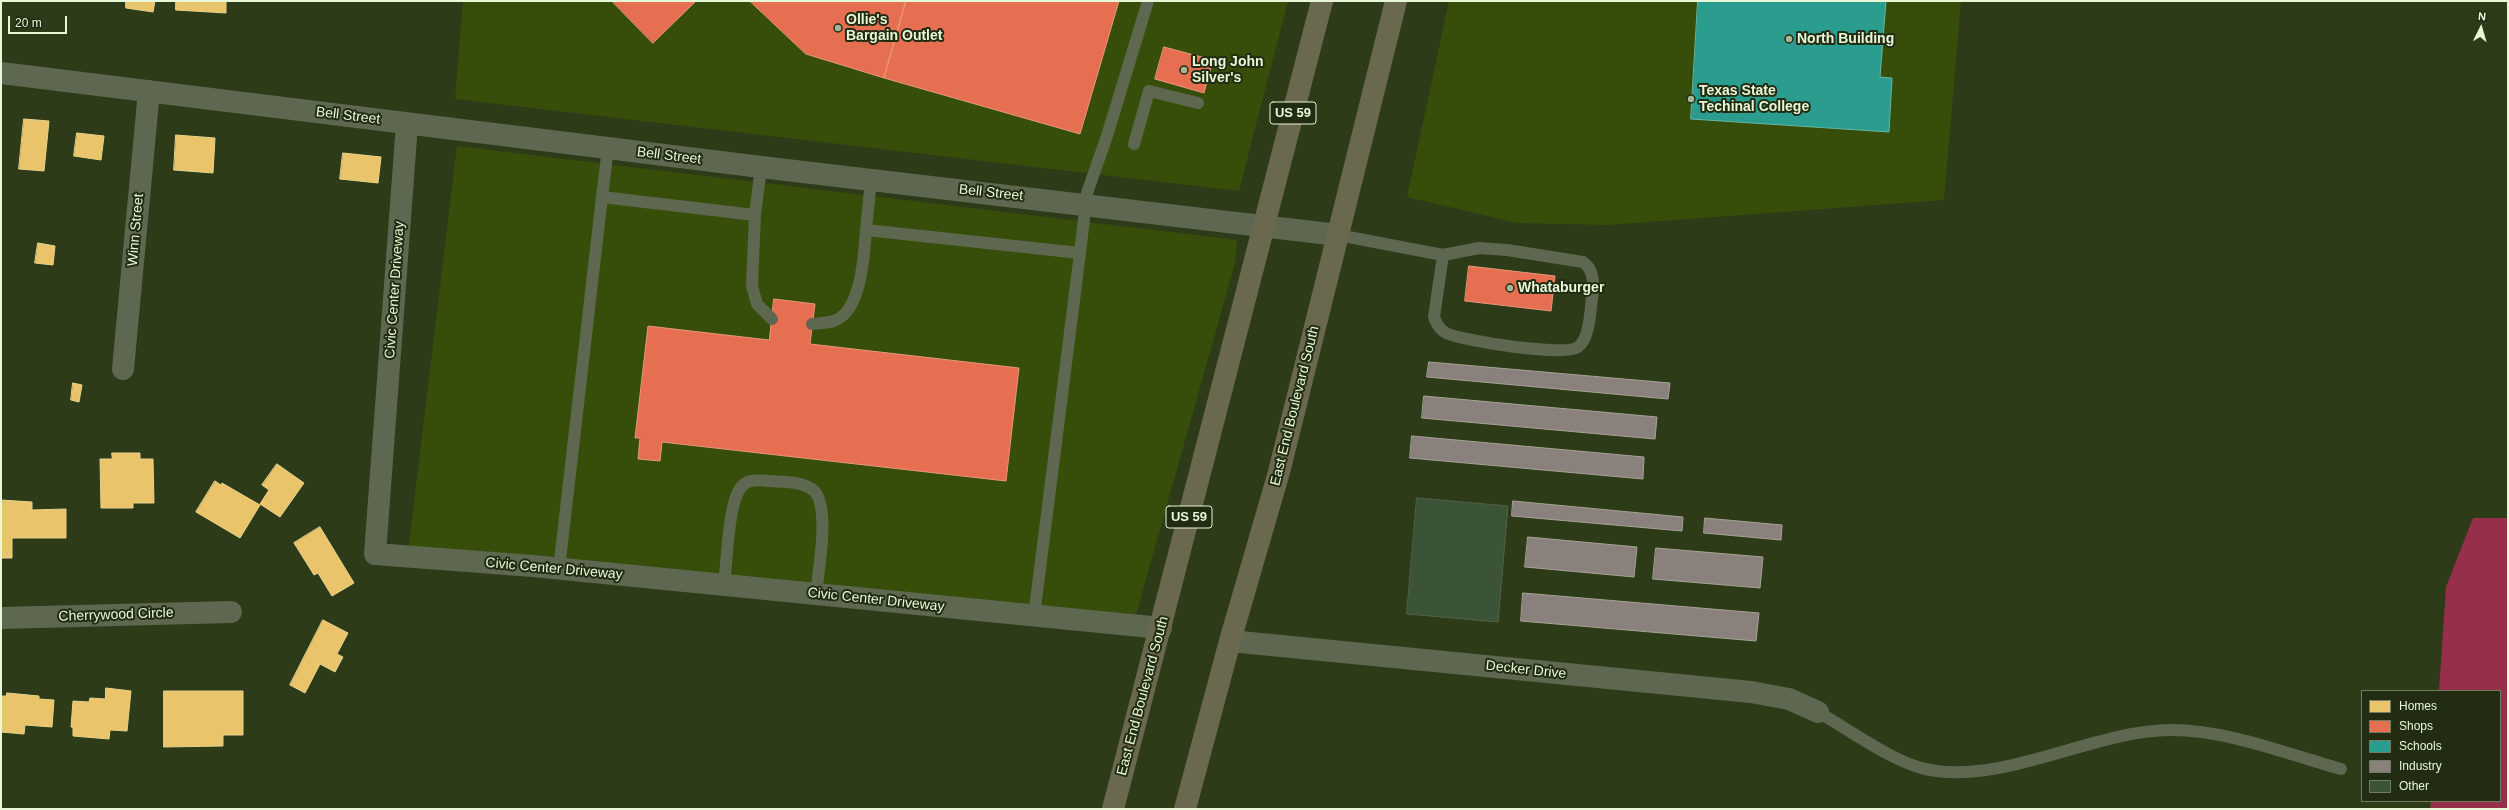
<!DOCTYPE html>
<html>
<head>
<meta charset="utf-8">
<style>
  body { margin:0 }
  #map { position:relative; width:2509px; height:810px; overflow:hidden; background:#2e3b19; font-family:Helvetica,sans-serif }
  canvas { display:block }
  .frame { position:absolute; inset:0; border:2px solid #e8f7d7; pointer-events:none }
  .legend { position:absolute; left:2361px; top:690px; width:140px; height:112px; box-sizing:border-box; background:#212c13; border:1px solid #717d61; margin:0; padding:5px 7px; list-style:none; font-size:12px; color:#e8f7d7 }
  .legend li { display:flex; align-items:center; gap:8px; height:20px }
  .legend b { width:20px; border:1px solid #717d61 }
  .north { position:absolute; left:2461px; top:8px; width:40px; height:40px; -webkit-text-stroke:3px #212c13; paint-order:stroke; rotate:5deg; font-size:11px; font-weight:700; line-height:16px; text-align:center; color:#e8f7d7 }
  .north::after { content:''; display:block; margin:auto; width:14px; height:18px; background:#e8f7d7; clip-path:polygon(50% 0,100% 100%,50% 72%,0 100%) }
  .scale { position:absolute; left:8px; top:16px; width:59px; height:18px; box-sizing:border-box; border:2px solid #e8f7d7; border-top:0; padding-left:5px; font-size:12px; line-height:14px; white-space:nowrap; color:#e8f7d7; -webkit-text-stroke:3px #212c13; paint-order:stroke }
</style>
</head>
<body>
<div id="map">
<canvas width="2509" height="810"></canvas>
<div class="frame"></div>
<ul class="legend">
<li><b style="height:11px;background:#e9c46a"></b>Homes</li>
<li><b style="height:11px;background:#e76f51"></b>Shops</li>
<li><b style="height:11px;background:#2a9d8f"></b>Schools</li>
<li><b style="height:11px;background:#8a817c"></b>Industry</li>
<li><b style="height:11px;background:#3b5336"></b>Other</li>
</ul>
<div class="north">N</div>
<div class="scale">20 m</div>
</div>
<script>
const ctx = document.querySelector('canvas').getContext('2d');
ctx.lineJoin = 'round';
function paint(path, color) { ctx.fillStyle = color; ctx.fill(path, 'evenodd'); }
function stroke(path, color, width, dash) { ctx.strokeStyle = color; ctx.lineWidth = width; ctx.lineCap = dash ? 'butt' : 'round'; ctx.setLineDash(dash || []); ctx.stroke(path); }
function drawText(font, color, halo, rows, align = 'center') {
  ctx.font = font + ' Helvetica,sans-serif'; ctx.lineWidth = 4; ctx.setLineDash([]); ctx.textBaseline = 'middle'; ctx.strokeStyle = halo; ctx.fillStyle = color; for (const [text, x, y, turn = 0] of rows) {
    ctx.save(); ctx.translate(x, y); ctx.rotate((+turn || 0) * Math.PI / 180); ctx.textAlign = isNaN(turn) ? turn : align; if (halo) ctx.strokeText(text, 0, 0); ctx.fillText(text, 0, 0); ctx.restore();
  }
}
const built = new Path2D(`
  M463,1H1288L1239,191L455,99Z
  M1449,1H1961L1944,200L1608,225L1517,223L1407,197Z
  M457,146L1237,240L1235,263L1130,636L408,552Z`);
const green = new Path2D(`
  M2473,518H2508V809H2430L2431,801H2500V691H2439L2446,587Z`);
const homes = new Path2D(`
  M126,1H155L153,12L126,8Z
  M176,1H226V13L176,10Z
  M24,119L49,121L44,171L19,169Z
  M77,133L104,136L101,160L74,156Z
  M176,135L215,138L213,173L174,170Z
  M343,153L381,157L378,183L340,179Z
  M38,243L55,246L53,265L35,263Z
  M73,383L82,385L79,402L71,400Z
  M112,453H140V459H153L154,503H133V508H101L100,459H112Z
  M277,464L304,483L280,517L260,504L269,490L262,485Z
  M215,481L221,485L222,483L260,505L240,538L196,512Z
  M1,500L32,502V510L66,509V538H12V558H1Z
  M320,527L354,583L332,596L318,573L314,575L294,543Z
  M323,620L348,633L337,654L343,657L335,672L320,664L305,693L290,685Z
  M106,688L131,691L127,731L110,730L109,739L73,736V727H71L73,701L89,702L90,698L105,699Z
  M164,691H243V735H223V746L164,747Z
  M7,693L39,696V699L54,700L52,727L25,725L24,734L1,732V696H6Z`);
const shops = new Path2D(`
  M612,1H696L653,43Z
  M750,1H906L884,78L806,54Z
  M906,1H1119L1080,134L884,78Z
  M1164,47L1213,60L1204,93L1155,79Z
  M1469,266L1555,276L1551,311L1465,301Z
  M774,299L815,304L810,344L1019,368L1006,481L662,442L660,461L638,459L640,438H635L648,326L769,340Z`);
const schools = new Path2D(`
  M1698,1H1886L1880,77L1892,78L1889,132L1691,119Z`);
const industry = new Path2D(`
  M1429,362L1670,383L1668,399L1427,377Z
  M1424,396L1657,417L1655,439L1422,418Z
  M1412,436L1644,457L1643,479L1410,458Z
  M1513,501L1683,517L1682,531L1512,516Z
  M1705,518L1782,525L1781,540L1704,533Z
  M1528,537L1637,547L1634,577L1525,567Z
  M1656,548L1763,557L1760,588L1653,579Z
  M1523,593L1759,613L1756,641L1521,621Z`);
const building = new Path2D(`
  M1417,498L1508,506L1498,622L1407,614Z`);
const lane = new Path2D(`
  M1134,144L1149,91L1198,103
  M608,148L602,197L755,215L761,167
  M871,180L866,230L1080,253L1087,193L1107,136L1148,1
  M755,215L752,286L757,304L772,319
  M1338,235L1443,255L1479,248L1507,250L1583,262C1595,270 1594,286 1592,298C1590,312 1590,338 1578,347C1566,357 1462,341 1446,333C1439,329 1437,324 1434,317L1443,255
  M812,324C819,323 828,323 834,321C862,311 864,254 866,230
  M559,569L602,197
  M724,585C727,561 728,512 738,492C745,478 756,480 769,481C783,482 802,481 813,490C831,504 818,573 816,594
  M1034,616L1080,253
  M1818,712C1850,730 1895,764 1930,770C2005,784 2095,730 2171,730C2228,730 2287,754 2341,769`);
const street = new Path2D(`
  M1,73L761,167L1338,235
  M407,124L375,554L533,566L1161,628
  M123,369L149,91
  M1,618L231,612
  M1230,641L1751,692L1789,699L1818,712`);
const highway = new Path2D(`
  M1113,809L1322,1
  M1185,809L1230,641L1279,472L1396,1`);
const markers = [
  [838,28,4,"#a7b594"],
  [1789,39,4,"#a7b594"],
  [1184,70,4,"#a7b594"],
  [1691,99,4,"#a7b594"],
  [1510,288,4,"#a7b594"]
];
const shields = [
  [1293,113,46],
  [1189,517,46]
];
const shieldNames = [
  ["US 59",1293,113],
  ["US 59",1189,517]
];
const poiNames = [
  ["Ollie's",846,20],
  ["Bargain Outlet",846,36],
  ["North Building",1797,39],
  ["Long John",1192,62],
  ["Silver's",1192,78],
  ["Texas State",1699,91],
  ["Techinal College",1699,107],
  ["Whataburger",1518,288]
];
const streetNames = [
  ["Bell Street",348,116,7],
  ["Bell Street",669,156,7],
  ["Bell Street",991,193,6],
  ["Winn Street",136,230,-85],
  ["Civic Center Driveway",395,290,-86],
  ["East End Boulevard South",1295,406,-76],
  ["Civic Center Driveway",554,569,5],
  ["Civic Center Driveway",876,600,6],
  ["Cherrywood Circle",116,615,-2],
  ["Decker Drive",1526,670,6],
  ["East End Boulevard South",1143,696,-75]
];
paint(built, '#364e09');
paint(green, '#962f49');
paint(homes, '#e9c46a');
stroke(homes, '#e9d38b', 1);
paint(shops, '#e76f51');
stroke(shops, '#e79879', 1);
paint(schools, '#2a9d8f');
stroke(schools, '#63b8a5', 1);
paint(industry, '#8a817c');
stroke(industry, '#a6a497', 1);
paint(building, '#3b5336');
stroke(building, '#526249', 1);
stroke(lane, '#5e6750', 12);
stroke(street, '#5e6750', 22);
stroke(highway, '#6a6950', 22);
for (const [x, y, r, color] of markers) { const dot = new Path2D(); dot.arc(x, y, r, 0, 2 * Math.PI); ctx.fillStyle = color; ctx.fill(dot); stroke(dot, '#212c13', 1.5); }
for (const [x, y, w] of shields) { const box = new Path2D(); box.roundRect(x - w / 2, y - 11, w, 22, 3); ctx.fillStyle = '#212c13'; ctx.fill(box); stroke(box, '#e8f7d7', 1); }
drawText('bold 13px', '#e8f7d7', null, shieldNames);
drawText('bold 14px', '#e8f7d7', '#212c13', poiNames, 'left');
drawText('14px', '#e8f7d7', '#212c13', streetNames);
</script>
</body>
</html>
